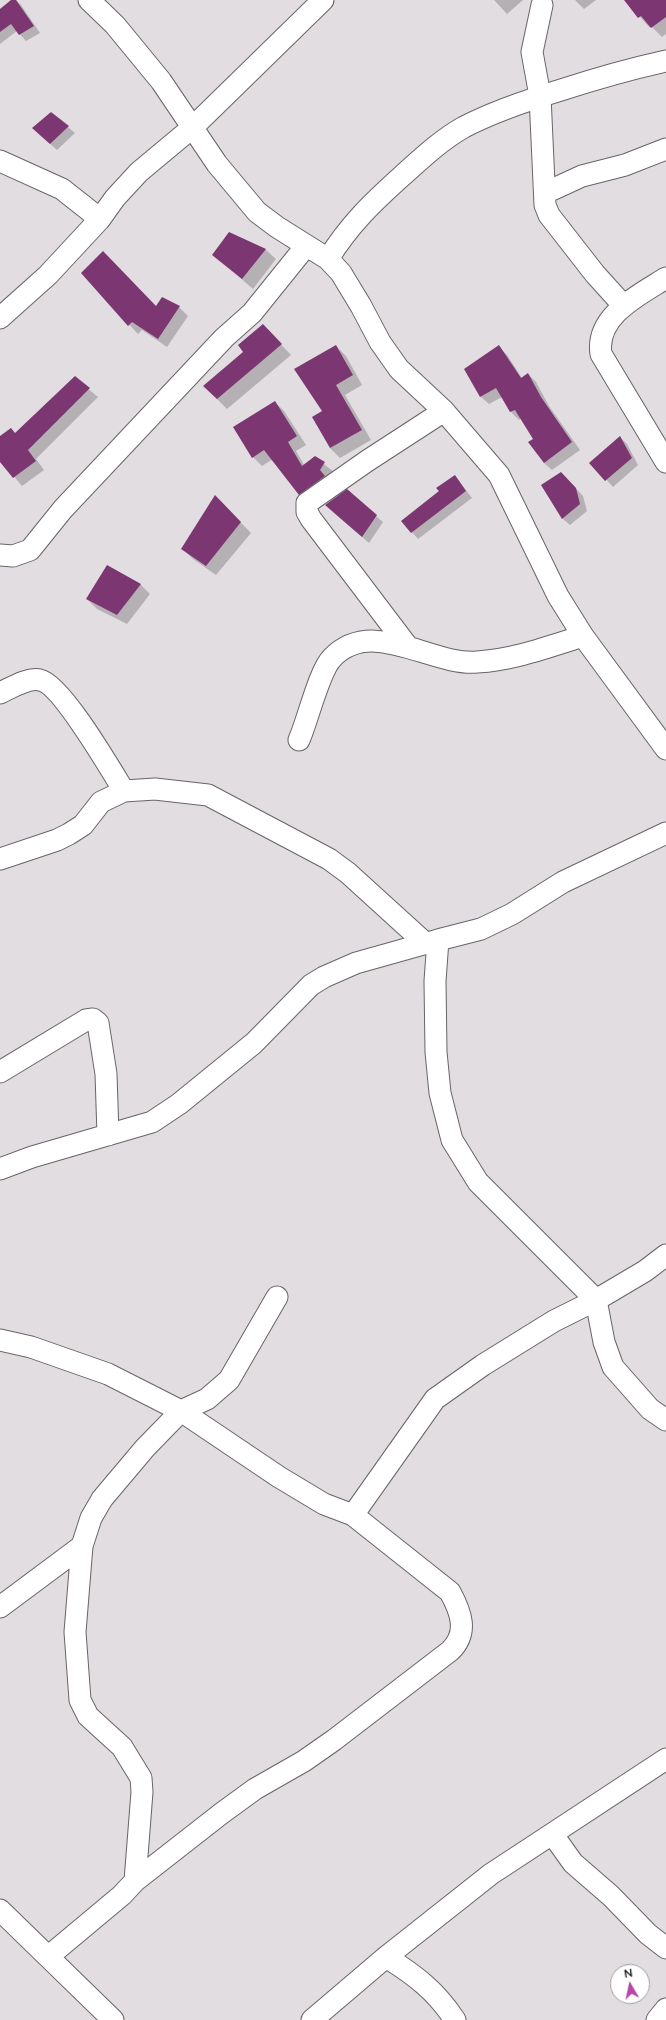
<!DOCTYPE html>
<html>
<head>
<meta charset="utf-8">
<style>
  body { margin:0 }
  #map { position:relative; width:666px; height:2020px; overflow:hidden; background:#e1dde0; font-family:Lato,sans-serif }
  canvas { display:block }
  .north { position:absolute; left:610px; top:1964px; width:40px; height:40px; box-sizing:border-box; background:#fff; border:1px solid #a1a1a1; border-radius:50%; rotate:351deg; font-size:11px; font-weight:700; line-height:16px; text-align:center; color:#141314 }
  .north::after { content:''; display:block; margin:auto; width:14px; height:18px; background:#b648a7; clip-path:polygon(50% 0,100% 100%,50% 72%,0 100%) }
</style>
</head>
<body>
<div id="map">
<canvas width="666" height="2020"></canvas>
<div class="north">N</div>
</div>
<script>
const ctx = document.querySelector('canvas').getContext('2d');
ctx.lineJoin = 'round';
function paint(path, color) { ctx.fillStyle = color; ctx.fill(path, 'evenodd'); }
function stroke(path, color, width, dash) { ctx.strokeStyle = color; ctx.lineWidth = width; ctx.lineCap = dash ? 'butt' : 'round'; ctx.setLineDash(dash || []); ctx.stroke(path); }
const shadow = new Path2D(`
  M13,0H16L21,5L40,33L26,41L17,31L0,44V9Z
  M494,0H523L507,14Z
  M575,0H596L584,9Z
  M625,0H666V34L662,37L651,26L649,27Z
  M51,113L75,133L57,150L40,135Z
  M229,233L266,250L276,259L253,289L214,255Z
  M82,273L156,307H179L188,316L167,347L142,330L138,334Z
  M273,336L291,355L227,409L204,386Z
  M336,346L346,356L362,385L345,395L371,440L340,458L330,448L323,412Z
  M499,347L507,355L522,378L528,374L536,382L549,406L580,450L552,470L544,463L534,439L521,418L519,420L511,412L502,397L489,404L481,397L465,369Z
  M75,378L98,397L36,459L44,470L22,486L0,460V438L15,434Z
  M275,402L284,411L306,445L296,451L304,465L315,457L334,472L309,503L273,459L262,466L253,457Z
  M620,437L627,444L638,465L613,487L591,463Z
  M455,476L472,498L418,539L412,532L440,492Z
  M568,480L583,496L587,511L570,525L563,519L542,485Z
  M215,496L251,533L216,575L193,559L183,549Z
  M333,512L376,516L383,522L369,543Z
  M140,584L150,594L127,624L97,609L87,599Z`);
const building = new Path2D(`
  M11,0H16L34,26L19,35L11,24L0,32V9Z
  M624,0H666V17L651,28L641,16L638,18Z
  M51,112L69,126L50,144L32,128Z
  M229,232L266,249L242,279L212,255Z
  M103,251L156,306L162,297L180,306L158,339L132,322L128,326L81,273Z
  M263,324L282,344L217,399L203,386L243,352L238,345Z
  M336,345L353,375L336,385L362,430L330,448L312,417L322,411L294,369Z
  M499,345L521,378L528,373L541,397L572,442L544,463L528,442L533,439L515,410L510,412L496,388L480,397L464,369Z
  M75,376L90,388L28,450L36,461L13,478L0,462V436L11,428L15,433Z
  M275,401L297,436L288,442L302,466L315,456L325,462L320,470L325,476L299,495L264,450L252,458L233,427Z
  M620,436L632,458L605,481L589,463Z
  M561,472L576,488L580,504L562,519L541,485Z
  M455,475L466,491L411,533L401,521L439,491L436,488Z
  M347,489L377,515L362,537L325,505Z
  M215,495L241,522L206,566L181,549Z
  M107,565L141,584L117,615L86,599Z`);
const minor = new Path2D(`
  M89,0L115,25L161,81L217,164L257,212L277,227L328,259L341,273L361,306L380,342L399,369L444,411L499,475L558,596L583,636L666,749
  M542,5L532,52L540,96L545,205L549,215L595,274L623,305
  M0,161L62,189L100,219
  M545,193L582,176L625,165L666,149
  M328,259C350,224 372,203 402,176C422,158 441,140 464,127C495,111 528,100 561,90C595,79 630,69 666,61
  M666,278C639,295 595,316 601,354L666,462
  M0,318L48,275L100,219L115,198L139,172L193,127L323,0
  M0,555L13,556L30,550L63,509L224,338L252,313L306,246
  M408,647L311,519L307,512V503L367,461L444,411
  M0,693C11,688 28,677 40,680C61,684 111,770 124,791
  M299,740C308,720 319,671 332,658C372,616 431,666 477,662C513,660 548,647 583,636
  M666,833L563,882L512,914L481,929L438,940L435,981L436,1052L440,1093L452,1140L478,1182L596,1300L604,1342L613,1367L650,1409L666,1420
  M0,859L57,840L69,834L83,825L101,802L124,791L155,789L208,795L329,859L348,873L425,943
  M0,1072L86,1020L93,1019L98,1023L106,1074L108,1135
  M0,1169L32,1157L152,1122L179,1104L254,1043L311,985L324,977L356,963L438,940
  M0,1340L31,1347L108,1374L181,1411L279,1477L324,1504L353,1515L450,1592C461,1612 469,1633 450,1651L334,1740L304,1761L255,1789L222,1813L135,1881L122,1895L49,1956
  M353,1515L435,1399L483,1365L554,1321L596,1300L645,1271L666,1255
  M0,1607L82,1546
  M553,1835L573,1863L611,1896L648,1934L666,1948
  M135,1881L142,1792L141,1778L122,1747L88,1716L80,1700L75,1632L82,1546L91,1518L102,1499L145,1448L181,1411L207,1399L229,1380L277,1297
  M0,1910L113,2020
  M386,1957C415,1975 436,1991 455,2020
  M312,2020L386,1957L491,1874L666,1759
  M657,2020L666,2009`);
paint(shadow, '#0003');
paint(building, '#7c3672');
stroke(minor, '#686467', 23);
stroke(minor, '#fff', 21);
</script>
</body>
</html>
